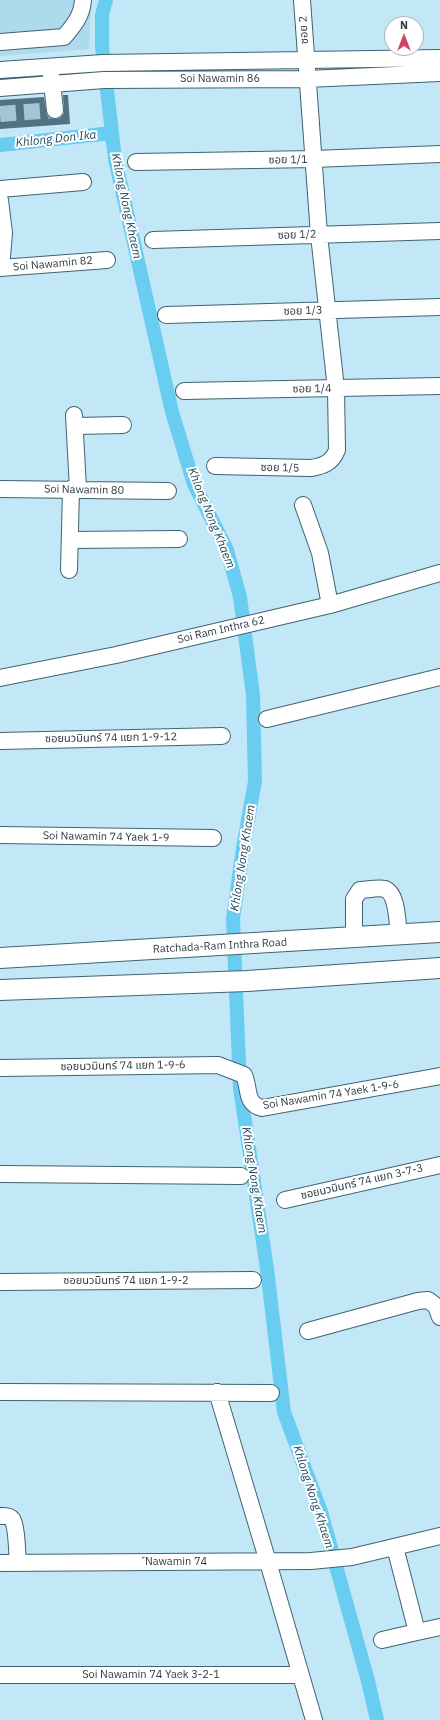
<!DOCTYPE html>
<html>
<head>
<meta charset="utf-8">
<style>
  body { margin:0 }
  #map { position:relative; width:440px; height:1720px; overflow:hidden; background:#c2e8f8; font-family:"IBM Plex Sans",sans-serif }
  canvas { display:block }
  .north { position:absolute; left:384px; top:16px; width:40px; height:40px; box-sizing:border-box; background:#fff; border:1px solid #abb1b4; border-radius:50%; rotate:0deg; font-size:11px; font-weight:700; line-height:16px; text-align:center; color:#2e3d43 }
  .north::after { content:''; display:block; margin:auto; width:14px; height:18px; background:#d34467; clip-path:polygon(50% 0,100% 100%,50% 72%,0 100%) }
</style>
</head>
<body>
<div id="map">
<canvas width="440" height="1720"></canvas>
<div class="north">N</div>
</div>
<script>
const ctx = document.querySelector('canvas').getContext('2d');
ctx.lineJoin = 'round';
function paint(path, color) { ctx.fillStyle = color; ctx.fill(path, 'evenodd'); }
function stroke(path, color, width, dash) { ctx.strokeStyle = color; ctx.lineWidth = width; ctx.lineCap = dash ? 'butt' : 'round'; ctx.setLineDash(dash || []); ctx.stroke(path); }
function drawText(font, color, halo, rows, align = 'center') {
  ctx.font = font + ' "IBM Plex Sans","Noto Sans Thai",sans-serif'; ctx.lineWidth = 4; ctx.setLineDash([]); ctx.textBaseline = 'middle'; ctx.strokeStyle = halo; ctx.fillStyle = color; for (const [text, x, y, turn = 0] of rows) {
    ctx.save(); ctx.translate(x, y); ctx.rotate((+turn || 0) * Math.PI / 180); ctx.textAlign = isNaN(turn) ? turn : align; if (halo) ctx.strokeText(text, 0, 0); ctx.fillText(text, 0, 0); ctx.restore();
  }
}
const built = new Path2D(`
  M0,0H91L89,49L0,56Z`);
const canal = new Path2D(`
  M106,0L102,15V47L115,159L172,412L194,484L227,550L240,597L253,695L255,781L243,848L233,919L240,1088L267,1269L284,1412L321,1512L368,1681L377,1720
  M0,145L112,133`);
const building = new Path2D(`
  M63,95H68L70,124L0,129V100L44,97L47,115L51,118L56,119L60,118L64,113Z`);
const minorTunnel = new Path2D(`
  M0,114L55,110`);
const minor = new Path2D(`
  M0,42L64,37C74,25 82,16 83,0
  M0,70L103,63L440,58
  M51,74L55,110
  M0,88L104,80L307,79L440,73
  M136,162L314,159L440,154
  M0,189L83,182
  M0,200L4,233L1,268
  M153,240L440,231
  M0,268L107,260
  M166,315L440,307
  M184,391L440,386
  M74,415L78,489
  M75,426L123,425
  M215,466L311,468C323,466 332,463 337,450L336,389L319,235L302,0
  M0,489L168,491
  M303,505L320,553L330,605
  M70,540L179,539
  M69,570L71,489
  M0,678L116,655L330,605L440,573
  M267,719L440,677
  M0,741L222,736
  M0,835L213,838
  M354,938V899L360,890C367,890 378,887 385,889C398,894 397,923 399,935
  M0,1068L218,1065L244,1075C250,1089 245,1104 262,1108L440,1076
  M0,1174L241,1176
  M285,1200L440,1165
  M0,1282L253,1280
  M308,1331L418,1301L428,1300L436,1306L440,1317
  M0,1392L271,1393
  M217,1392L268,1562L314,1720
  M0,1516C4,1516 9,1515 12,1519C17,1526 17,1553 18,1563
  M395,1547L417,1632L440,1627
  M0,1563L311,1561L352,1557L440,1536
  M382,1640L417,1632
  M0,1675H301`);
const major = new Path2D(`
  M0,958L440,932
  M0,990L247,981L440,968`);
const streetNames = [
  ["ซอย 2",304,30,-93],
  ["Soi Nawamin 86",220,79],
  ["ซอย 1/1",288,160,-1],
  ["ซอย 1/2",297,235,-2],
  ["Soi Nawamin 82",53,264,-5],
  ["ซอย 1/3",303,311,-2],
  ["ซอย 1/4",312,389,-1],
  ["ซอย 1/5",280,468,1],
  ["Soi Nawamin 80",84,490,1],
  ["Soi Ram Inthra 62",221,630,-13],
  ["ซอยนวมินทร์ 74 แยก 1-9-12",111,738,-1],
  ["Soi Nawamin 74 Yaek 1-9",106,837,1],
  ["Ratchada-Ram Inthra Road",220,946,-3],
  ["ซอยนวมินทร์ 74 แยก 1-9-6",123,1066,-1],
  ["Soi Nawamin 74 Yaek 1-9-6",331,1095,-9],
  ["ซอยนวมินทร์ 74 แยก 3-7-3",362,1182,-13],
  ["ซอยนวมินทร์ 74 แยก 1-9-2",126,1281],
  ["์Nawamin 74",176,1562],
  ["Soi Nawamin 74 Yaek 3-2-1",151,1675]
];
const waterNames = [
  ["Khlong Don Ika",56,139,-6],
  ["Khlong Nong Khaem",126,206,78],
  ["Khlong Nong Khaem",211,518,68],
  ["Khlong Nong Khaem",243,858,-81],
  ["Khlong Nong Khaem",254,1180,81],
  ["Khlong Nong Khaem",313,1497,72]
];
paint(built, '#addaed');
stroke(canal, '#69ccf1', 14);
paint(building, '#517381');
stroke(minorTunnel, '#a4c6d4', 16, [16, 8]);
stroke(minor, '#406270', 18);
stroke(major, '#406270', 22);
stroke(minor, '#fff', 16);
stroke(major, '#fff', 20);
drawText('11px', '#2e3d43', '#fff', streetNames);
drawText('italic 12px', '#1f4b5b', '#fff', waterNames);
</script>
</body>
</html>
